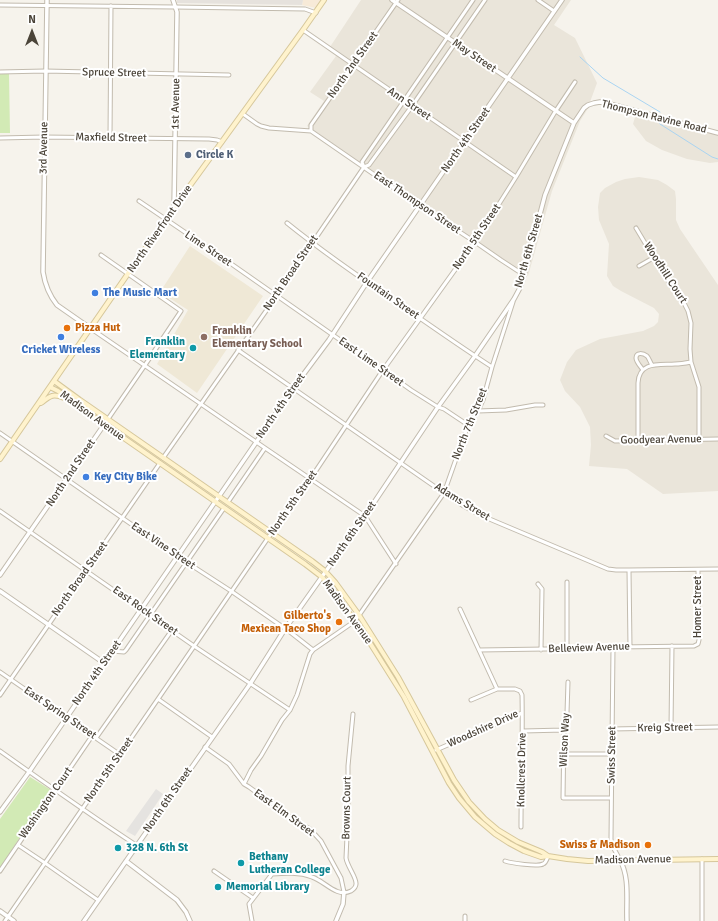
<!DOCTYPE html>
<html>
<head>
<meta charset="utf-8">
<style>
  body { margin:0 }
  #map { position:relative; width:718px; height:921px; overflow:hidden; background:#f6f3ec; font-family:Signika,sans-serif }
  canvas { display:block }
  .north { position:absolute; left:12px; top:12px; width:40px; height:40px; -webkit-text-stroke:3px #fff; paint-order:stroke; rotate:0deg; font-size:11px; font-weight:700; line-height:16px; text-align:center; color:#4b4439 }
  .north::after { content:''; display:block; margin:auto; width:14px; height:18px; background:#4b4439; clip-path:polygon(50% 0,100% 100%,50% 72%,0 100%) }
</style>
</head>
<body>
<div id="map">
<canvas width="718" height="921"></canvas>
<div class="north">N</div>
</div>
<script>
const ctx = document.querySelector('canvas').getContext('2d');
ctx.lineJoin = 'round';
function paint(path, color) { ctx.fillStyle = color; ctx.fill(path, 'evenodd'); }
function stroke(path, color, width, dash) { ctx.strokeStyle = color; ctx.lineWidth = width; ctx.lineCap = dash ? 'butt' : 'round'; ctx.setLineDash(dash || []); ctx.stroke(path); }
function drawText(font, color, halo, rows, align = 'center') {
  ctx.font = font + ' Signika,sans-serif'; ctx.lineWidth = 4; ctx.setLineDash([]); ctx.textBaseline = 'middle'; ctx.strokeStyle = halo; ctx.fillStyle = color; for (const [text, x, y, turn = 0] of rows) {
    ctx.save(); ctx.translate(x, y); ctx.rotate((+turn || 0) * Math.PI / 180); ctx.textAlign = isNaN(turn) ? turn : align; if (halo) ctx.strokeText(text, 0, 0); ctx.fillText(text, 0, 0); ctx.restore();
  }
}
const residential = new Path2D(`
  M361,0H571L554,25L575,38L597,83L587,110L580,121L552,191L528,276L307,126L324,101L310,92L336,56L328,50Z
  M637,110L718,131V162L710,163L687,159L662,150L646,141L633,124Z
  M639,177L658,180L667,185L675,191L676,199V220L680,229L718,285V491L663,494L627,469L589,466L591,445L590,427L580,407L565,391L560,380L567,362L576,350L600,339L643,331L654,326L658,322L659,314L654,308L621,291L613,286L607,276L609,244L599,220L598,207L600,193L605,188L616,182L625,179Z`);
const commercial = new Path2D(`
  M303,0H321L316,8L302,5Z`);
const industrial = new Path2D(`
  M177,0H303L302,5L177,3Z`);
const education = new Path2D(`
  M190,246L263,296L197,393L157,364L188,310L160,292Z`);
const green = new Path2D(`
  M0,73L9,74L10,133H0Z
  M30,777L51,790L0,868V819Z`);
const parking = new Path2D(`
  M156,789L163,794L135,836L126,831Z`);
const stream = new Path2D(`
  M580,57L603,78L660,112
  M658,121L660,124L712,157L718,159`);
const minor = new Path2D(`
  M538,0L554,11
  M0,5L175,7L305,9L316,13
  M303,30L516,177
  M0,72L45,71L229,75
  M243,114L257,124L261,126L269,128L311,131L414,202L475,242L501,260L524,275
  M311,131V125L398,0
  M110,137L111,6
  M0,138L44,137L209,139L217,140L222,142
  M364,167L362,162L473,0
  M139,201L220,256L383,370L411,390L438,407L444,409L468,425
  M287,223C323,252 362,279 401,305C431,326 461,347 492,367
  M636,228L666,278L684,303L688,311L691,323L690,349L691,362L699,387V439
  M101,255L181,311L145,365L108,419
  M639,266L653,258
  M90,328L265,448L365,516L396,564
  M238,350L444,493L462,505L480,515L608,569L616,570H629L718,569
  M643,370C641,367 636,362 636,358C636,352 643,353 647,356C649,358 650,362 652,365
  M478,411L506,410L535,405H543
  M0,433L177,556L231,591L290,632L313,650
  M606,436L615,441L718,439
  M638,441V383C639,361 659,365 675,364C681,364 686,363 691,362
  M163,458L273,301L364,167L369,165L412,106L485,0
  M228,502L265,448
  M0,511L194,646L290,710
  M629,570L630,647
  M538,584L542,589L541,650
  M460,609L497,689
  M613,648L611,839L612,845L620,860
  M567,649V582
  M479,650L613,648L617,647L694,646L698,644L699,640L698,570
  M112,651L124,652L126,650L224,508
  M0,672L119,754
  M568,682L567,713L564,730L563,798H611
  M0,695L160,463
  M158,699L212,737
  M471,700L497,689H515L520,691L522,695C523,739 521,783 521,827
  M671,728L672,646
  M612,729L718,727
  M523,731L564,730
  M96,738L172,630
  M205,747L229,764L244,784L249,787L296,821L310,829L321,841L341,878L344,892
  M436,750L522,713
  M0,751C45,783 90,815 136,845
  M564,754H611
  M244,784L251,770L261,756L282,720L290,710L297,695L310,654L313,650L355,621L444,493L468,425L478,411L483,400L492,367L513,302
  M18,845L45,863L98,900
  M505,861C511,863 538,867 543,864C546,863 547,859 548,856
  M0,871L92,736
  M214,871L253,898
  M465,916V921
  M5,921L158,699L268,538L313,475L383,370L475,242L516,177L555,112L575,82
  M252,921L249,904L272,874C285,873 299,872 312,877C325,881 336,898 351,891C354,889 356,887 356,884C357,878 347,866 346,858L348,814V766L353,714
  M702,921V859`);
const tertiary = new Path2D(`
  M47,0L43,272C45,285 49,295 57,305L90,328
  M173,0L177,12L174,207
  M392,0L574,123
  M0,575L108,419
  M0,591L104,663
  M0,812L29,772L297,383L329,340L367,282L562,0
  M620,860C630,878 626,901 627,921
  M126,861L177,900L186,912L190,921
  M0,911L14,921
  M84,921L250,684L285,629L365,516L438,407L475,356L514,299L521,286L545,195L574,123L584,108L588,105L594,103L600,102L614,105L718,133
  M336,921L343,904L344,892`);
const secondary = new Path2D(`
  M54,381L80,400L312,561L325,571L335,582L359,615L398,677L454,780L469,802L485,819L498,830L518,842L542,852L548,856
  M50,387L58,391L69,400L98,420L305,564L322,577L333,590L370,643L404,697L449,783L459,798L475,817L495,834L509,843L524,851L541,857L548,856L567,859L588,861L718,859
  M41,403C50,396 53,393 64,398
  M0,459L165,220L303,30L324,0`);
const markers = [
  [188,155,4,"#5c6f8a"],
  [95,293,4,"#3f7fe0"],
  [67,328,4,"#e8710a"],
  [61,337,4,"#3f7fe0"],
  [204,337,4,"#8d6e63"],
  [193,348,4,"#0f9aa8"],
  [86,477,4,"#3f7fe0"],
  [339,622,4,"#e8710a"],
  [648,845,4,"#e8710a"],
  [118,848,4,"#0f9aa8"],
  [241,863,4,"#0f9aa8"],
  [218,887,4,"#0f9aa8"]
];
const streetNames = [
  ["May Street",474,56,34],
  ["North 2nd Street",353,65,-55],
  ["Spruce Street",114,73,1],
  ["1st Avenue",176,104,-89],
  ["Ann Street",409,104,34],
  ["Thompson Ravine Road",654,117,14],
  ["Maxfield Street",111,138,1],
  ["North 4th Street",466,140,-55],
  ["3rd Avenue",44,148,-89],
  ["East Thompson Street",417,203,34],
  ["North Riverfront Drive",160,229,-55],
  ["North 5th Street",477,237,-56],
  ["Lime Street",208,249,34],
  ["North 6th Street",529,251,-74],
  ["North Broad Street",291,273,-56],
  ["Woodhill Court",665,273,57],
  ["Fountain Street",388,296,35],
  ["East Lime Street",371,362,35],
  ["North 4th Street",281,406,-55],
  ["Madison Avenue",92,416,36],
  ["North 7th Street",470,424,-68],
  ["Goodyear Avenue",661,440,-1],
  ["North 2nd Street",71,473,-56],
  ["Adams Street",462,502,31],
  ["North 5th Street",293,503,-55],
  ["North 6th Street",352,534,-55],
  ["East Vine Street",163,546,34],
  ["North Broad Street",80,579,-55],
  ["Homer Street",698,607,-90],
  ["East Rock Street",145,611,35],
  ["Madison Avenue",347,612,54],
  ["Belleview Avenue",589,648,-2],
  ["North 4th Street",97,673,-55],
  ["East Spring Street",60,713,34],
  ["Kreig Street",665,728,-1],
  ["Woodshire Drive",483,729,-24],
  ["Wilson Way",565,740,-87],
  ["Swiss Street",612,755,-89],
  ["North 5th Street",109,770,-55],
  ["Knollcrest Drive",522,770,-89],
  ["North 6th Street",168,800,-55],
  ["Washington Court",46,803,-55],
  ["Browns Court",347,808,-89],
  ["East Elm Street",284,813,36],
  ["Madison Avenue",633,860,-1]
];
const serviceNames = [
  ["Circle K",196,155]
];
const shopNames = [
  ["The Music Mart",103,293],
  ["Cricket Wireless",61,350,"center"],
  ["Key City Bike",94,477]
];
const foodNames = [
  ["Pizza Hut",75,328,"left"],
  ["Gilberto's",331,616],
  ["Mexican Taco Shop",331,629],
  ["Swiss & Madison",640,845]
];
const educationNames = [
  ["Franklin",212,331],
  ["Elementary School",212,344]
];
const cultureNames = [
  ["Franklin",185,342,"right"],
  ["Elementary",185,355,"right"],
  ["328 N. 6th St",126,848],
  ["Bethany",249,857],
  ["Lutheran College",249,870],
  ["Memorial Library",226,887]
];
paint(residential, '#eae5da');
paint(commercial, '#f7ead8');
paint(industrial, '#e6e2dd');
paint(education, '#efe8d6');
paint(green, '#d2eab5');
paint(parking, '#e5e3e0');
stroke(stream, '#a9d4f2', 1);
stroke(minor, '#c2bbae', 5);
stroke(tertiary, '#c2bbae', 5.5);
stroke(secondary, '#d6c79b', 6);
stroke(minor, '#fff', 3);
stroke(tertiary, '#fff', 3.5);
stroke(secondary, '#fff3cd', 4);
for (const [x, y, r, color] of markers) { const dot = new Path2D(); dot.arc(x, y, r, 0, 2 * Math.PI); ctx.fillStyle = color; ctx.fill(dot); stroke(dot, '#fff', 1.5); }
drawText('11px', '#4b4439', '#fff', streetNames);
drawText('bold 11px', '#4e5e75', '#fff', serviceNames, 'left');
drawText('bold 11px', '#366cbe', '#fff', shopNames, 'left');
drawText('bold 11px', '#c56008', '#fff', foodNames, 'right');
drawText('bold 11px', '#785e54', '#fff', educationNames, 'left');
drawText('bold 11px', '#0d838f', '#fff', cultureNames, 'left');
</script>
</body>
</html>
